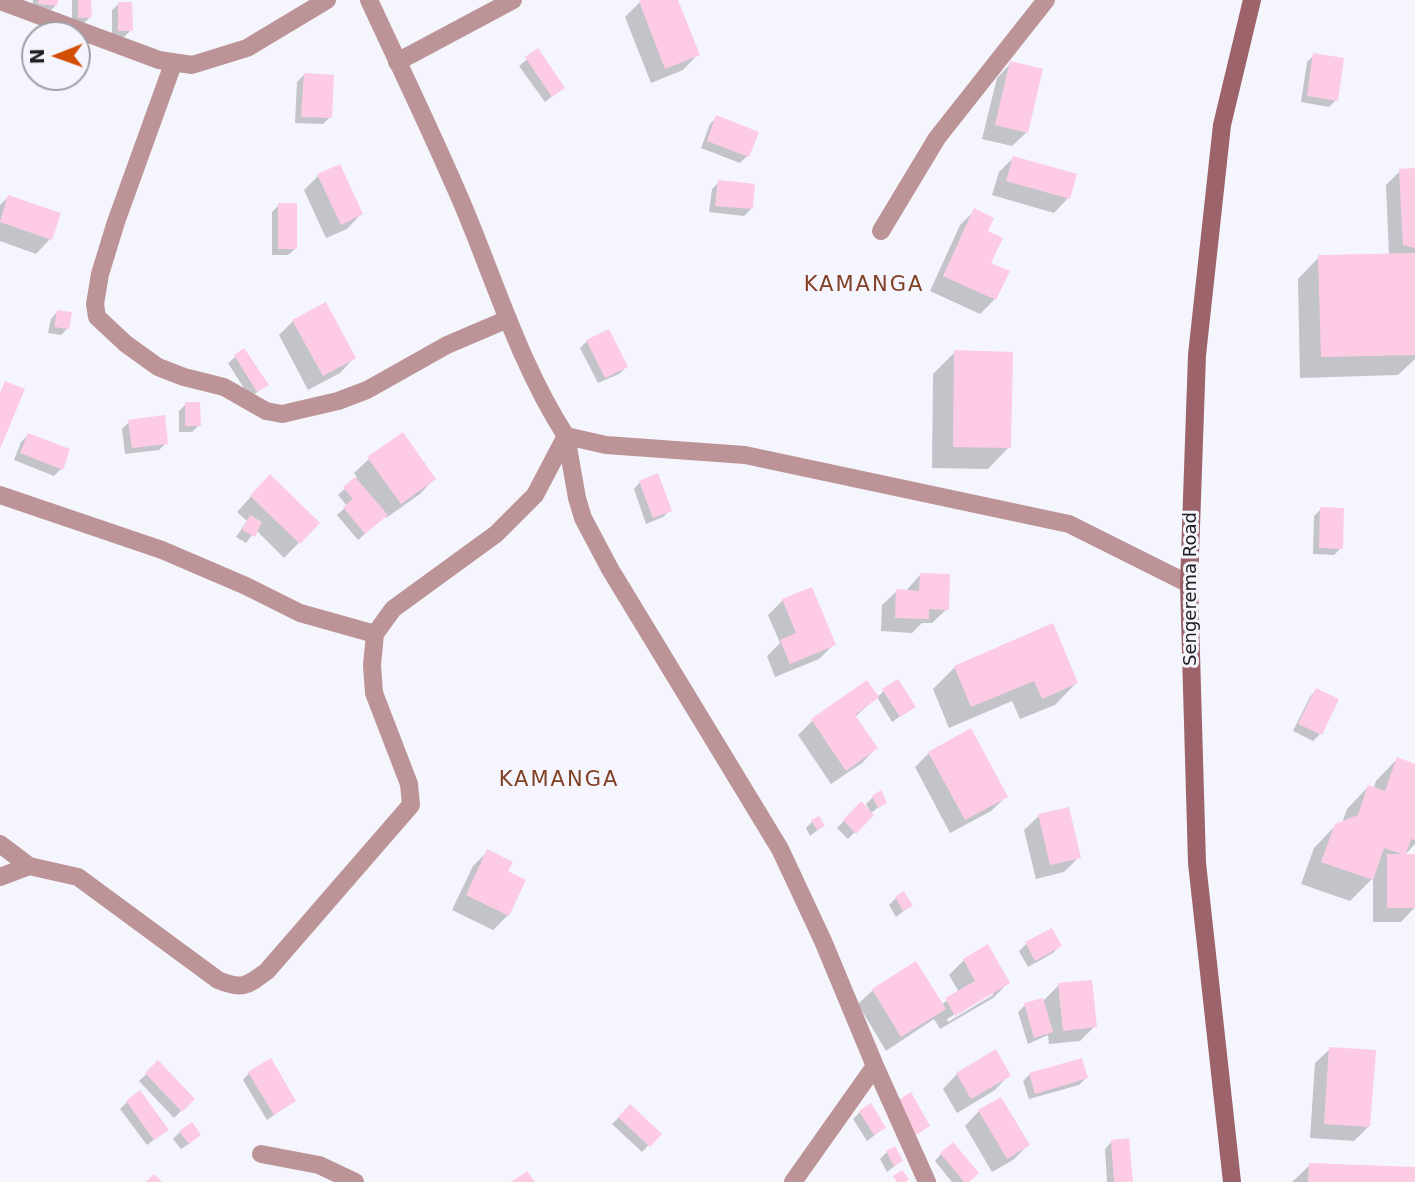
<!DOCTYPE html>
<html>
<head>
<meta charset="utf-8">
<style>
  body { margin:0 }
  #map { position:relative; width:1415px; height:1182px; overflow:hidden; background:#f4f5fd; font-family:"DejaVu Sans",sans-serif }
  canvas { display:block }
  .north { position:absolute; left:21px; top:21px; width:70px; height:70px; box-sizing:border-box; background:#f4f5fd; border:2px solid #9fa0a6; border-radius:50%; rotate:269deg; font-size:19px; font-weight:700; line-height:28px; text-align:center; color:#202023 }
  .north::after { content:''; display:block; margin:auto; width:24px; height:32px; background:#d24e03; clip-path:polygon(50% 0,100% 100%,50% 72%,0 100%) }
</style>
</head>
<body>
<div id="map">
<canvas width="1415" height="1182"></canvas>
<div class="north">N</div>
</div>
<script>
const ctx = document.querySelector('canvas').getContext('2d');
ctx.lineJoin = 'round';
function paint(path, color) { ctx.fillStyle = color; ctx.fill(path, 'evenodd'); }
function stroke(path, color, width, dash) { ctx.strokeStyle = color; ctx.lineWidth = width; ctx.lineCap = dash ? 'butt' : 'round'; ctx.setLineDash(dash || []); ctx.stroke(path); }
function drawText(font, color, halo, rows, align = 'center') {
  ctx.font = font + ' "DejaVu Sans",sans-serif'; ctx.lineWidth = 6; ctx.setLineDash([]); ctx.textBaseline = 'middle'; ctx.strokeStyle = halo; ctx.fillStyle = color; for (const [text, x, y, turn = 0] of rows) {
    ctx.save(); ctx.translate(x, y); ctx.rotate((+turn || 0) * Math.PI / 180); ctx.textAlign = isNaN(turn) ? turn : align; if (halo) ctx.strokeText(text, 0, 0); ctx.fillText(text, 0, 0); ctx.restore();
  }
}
const shadow = new Path2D(`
  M33,0H56V5L49,12L32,10Z
  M72,0H89L90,17L83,24H72Z
  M646,0H676L697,55L683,70L651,83L625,17L640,2Z
  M119,4L131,30L124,37H112V10Z
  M537,51L563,88L545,102L519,66Z
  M1314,55L1336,100L1329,107L1301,102L1307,62Z
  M1011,63L1027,132L1012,146L982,139L997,78Z
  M304,75L330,117L323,124L295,123L297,82Z
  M717,117L747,156L740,163L701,148L710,124Z
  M1013,158L1068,198L1054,213L992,195L999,172Z
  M1415,170V359L1398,375L1300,378L1298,279L1319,257L1389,255L1386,185L1400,171Z
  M318,176L361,214L347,229L326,238L304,190Z
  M719,182L751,209L744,216L709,212L712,189Z
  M8,197L50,239L36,254L0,241V205Z
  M279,205L295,249L288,255H272V212Z
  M974,211L986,232L995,299L980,314L930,291L960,225Z
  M57,312L68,328L61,335L48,333L51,319Z
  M293,321L354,358L340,373L308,390L279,335Z
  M587,341L626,367L619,374L598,383L580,348Z
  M244,350L266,385L250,398L228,363Z
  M955,352L1009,447L988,469L932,468L933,374Z
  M186,404L199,425L192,432H179V411Z
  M129,422L166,443L159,450L125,454L122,429Z
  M28,435L61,469L54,476L14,460L21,442Z
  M369,459L434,479L420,494L386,518L385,516L358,540L337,515L347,506L338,495L357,477L354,473Z
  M640,482L670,510L663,517L646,524L634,489Z
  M256,491L318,523L284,558L256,530L246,543L236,537L247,521L237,512Z
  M1321,509L1341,548L1334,555L1313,554L1314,516Z
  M920,575L947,609L932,623H922L912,633L881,631L882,605L897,591H906Z
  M783,600L833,645L819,659L775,677L767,656L780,643L768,615Z
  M1052,625L1076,683L1055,705L1020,719L1012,701L949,728L933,689L955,667Z
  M867,683L877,697L884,691L913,707L892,722L877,697L855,717L876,748L862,763L831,784L798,735L812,721Z
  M1316,690L1337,700L1320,734L1313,741L1293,731L1310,697Z
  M929,753L1006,797L991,811L950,833L915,767Z
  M1397,759L1415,766V844L1404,856L1415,907L1401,922H1373V878L1350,901L1301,884L1314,848L1336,825L1342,823L1347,809L1368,787L1373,789L1376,781Z
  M873,797L885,802L871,813L872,815L848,839L837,828L861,804L870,811L866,804Z
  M1039,816L1079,857L1064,872L1036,879L1024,830Z
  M813,821L823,826L810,836L806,828Z
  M488,851L505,872L508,915L493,930L452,910L473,866Z
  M896,898L911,905L896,917L889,905Z
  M1051,930L1060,946L1053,953L1028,967L1019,951L1026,944Z
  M964,960L1008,983L993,998L940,1029L934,1019L886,1051L858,1004L873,990L915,964L941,1005L959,992L949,975ZM993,991V995L948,1022L947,1019Z
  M1059,985L1095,1026L1080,1041L1049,1044L1048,1035L1028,1044L1018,1012L1025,1005L1042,1002Z
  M1330,1049L1368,1127L1354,1141L1310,1138L1315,1063Z
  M158,1063L193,1099L174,1118L139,1081Z
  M249,1073L294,1101L267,1120L243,1080Z
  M957,1074L1009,1075L995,1090L957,1113L943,1089Z
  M1030,1074L1086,1078L1079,1085L1029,1099L1023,1081Z
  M127,1102L166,1130L147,1145L120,1109Z
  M630,1106L659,1134L642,1152L612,1124Z
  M979,1111L1028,1145L1013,1160L992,1172L965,1126Z
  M860,1112L884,1128L867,1141L853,1119Z
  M180,1132L192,1142L181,1149L173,1139Z
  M1111,1142L1131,1182H1107L1105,1149Z
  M887,1152L901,1161L887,1172L880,1159Z
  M941,1154L967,1182H952L935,1161Z
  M1310,1165L1415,1169V1182H1292Z`);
const building = new Path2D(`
  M38,0H58L57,6L38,4Z
  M78,0H91L92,17L78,18Z
  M641,0H678L700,55L665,69L639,1Z
  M118,2H132L133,31H118Z
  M538,48L565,88L552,97L525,57Z
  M1313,53L1344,58L1338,101L1307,96Z
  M1010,61L1043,69L1028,133L995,125Z
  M304,73L334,75L332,118L301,117Z
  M716,115L759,132L749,157L707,141Z
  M1013,156L1077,174L1070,199L1006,181Z
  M340,164L363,214L341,225L317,174Z
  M1415,168V248L1403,245L1399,169Z
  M718,180L755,184L753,209L715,206Z
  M8,195L61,213L52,240L0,222Z
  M278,203H297V249H278Z
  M974,208L994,218L988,231L1003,238L991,263L1010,271L996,300L943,276Z
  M1415,253V355L1321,357L1318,255Z
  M326,302L356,358L323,376L292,320Z
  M57,310L72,312L69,329L54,327Z
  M609,329L628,367L605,378L586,340Z
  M244,348L269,385L257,392L234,355Z
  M954,350L1013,352L1011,448L953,447Z
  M5,381L25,389L0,449V393Z
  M185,402H200L201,426H185Z
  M165,415L168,444L132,448L128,420Z
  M403,432L436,479L401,504L367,457Z
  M28,433L70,449L63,470L20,453Z
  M658,473L672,511L653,518L639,481Z
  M270,474L320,523L300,544L250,496Z
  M355,477L388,515L365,534L343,507L353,499L343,487Z
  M1320,507L1344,508L1343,549L1319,548Z
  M250,515L262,522L255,537L242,530Z
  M920,573L950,574L949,610L929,609V619L895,618L896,589L919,591Z
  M812,587L836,645L790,664L780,640L796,633L782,599Z
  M1053,623L1078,683L1042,699L1034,681L971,707L954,666Z
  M898,679L916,707L900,717L882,689Z
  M867,680L879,697L855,715L878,748L846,771L811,719Z
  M1316,688L1339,699L1322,735L1298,724Z
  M971,728L1008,797L965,820L928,752Z
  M1397,757L1415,764V840L1411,839L1406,854H1415V908H1387V854H1402L1384,848L1373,880L1321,862L1335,824L1358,815L1368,785L1385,791Z
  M881,790L887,803L878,808L872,796Z
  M861,801L874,815L856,834L843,820Z
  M1069,807L1081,858L1050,865L1038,814Z
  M819,816L825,826L817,830L811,820Z
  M487,849L513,862L508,871L526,880L509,916L466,895Z
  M904,891L913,906L903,911L895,897Z
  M1052,928L1062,946L1035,961L1025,942Z
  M988,944L1010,983L955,1016L945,998L975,981L963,959Z
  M916,961L946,1009L901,1037L872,989Z
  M1092,980L1097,1027L1063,1031L1058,983Z
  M1043,998L1053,1032L1034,1038L1024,1003Z
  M1329,1047L1376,1050L1370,1127L1324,1124Z
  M996,1049L1011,1076L971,1099L956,1073Z
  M271,1058L296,1101L274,1115L248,1072Z
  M1082,1058L1088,1078L1035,1094L1029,1073Z
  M158,1060L195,1099L182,1112L145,1073Z
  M140,1090L169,1130L154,1140L126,1101Z
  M911,1092L930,1126L916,1135L897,1101Z
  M1001,1097L1030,1145L1007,1159L978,1110Z
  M871,1103L886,1128L874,1135L859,1111Z
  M630,1104L662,1134L650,1147L618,1117Z
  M192,1122L201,1135L189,1144L179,1131Z
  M1129,1138L1133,1182H1114L1111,1140Z
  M953,1142L979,1173L969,1182H964L940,1153Z
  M895,1146L903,1161L894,1166L886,1151Z
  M1309,1163L1415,1167V1182H1308Z
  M902,1170L909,1179L906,1182H897L893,1176Z
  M527,1171L535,1182H511Z
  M154,1174L162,1182H146Z`);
const minor = new Path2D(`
  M0,1L159,60L192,65L247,48L327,0
  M397,62L513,0
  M173,64L116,222L100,274L95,304L97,317L126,344L158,367L184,377L224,387L266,411L282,414L338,401L367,390L447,345L508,319
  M881,231L937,138L1046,0
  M566,436L577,498L583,518L610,569L780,849L823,941L875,1066L927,1182
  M0,495L162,550L246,586L300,613L375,634
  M0,844L29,866
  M0,877L29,866L78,877L218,980C242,990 247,986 267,971L411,805L409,784L374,693L372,665L375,634L393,609L496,534L535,495L566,436
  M261,1154L319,1165L355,1182
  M793,1182L875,1066`);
const tertiary = new Path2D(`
  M369,0C400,67 433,135 462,203C495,281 520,365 566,436L606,445L745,455L1069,524L1189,584`);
const secondary = new Path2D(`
  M1232,1182L1197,863L1189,584L1197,355L1222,125L1252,0`);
const streetNames = [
  ["Sengerema Road",1191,589,-90]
];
const quarterNames = [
  ["KAMANGA",864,286],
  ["KAMANGA",559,781]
];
paint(shadow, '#0003');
paint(building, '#fdcbe3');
stroke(minor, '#bc9497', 18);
stroke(tertiary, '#bc9497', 18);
stroke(secondary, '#9c646a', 18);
drawText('18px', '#202023', '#f4f5fd', streetNames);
ctx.letterSpacing = '2px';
drawText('21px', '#813f24', '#f4f5fd', quarterNames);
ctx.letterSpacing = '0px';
</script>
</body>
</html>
